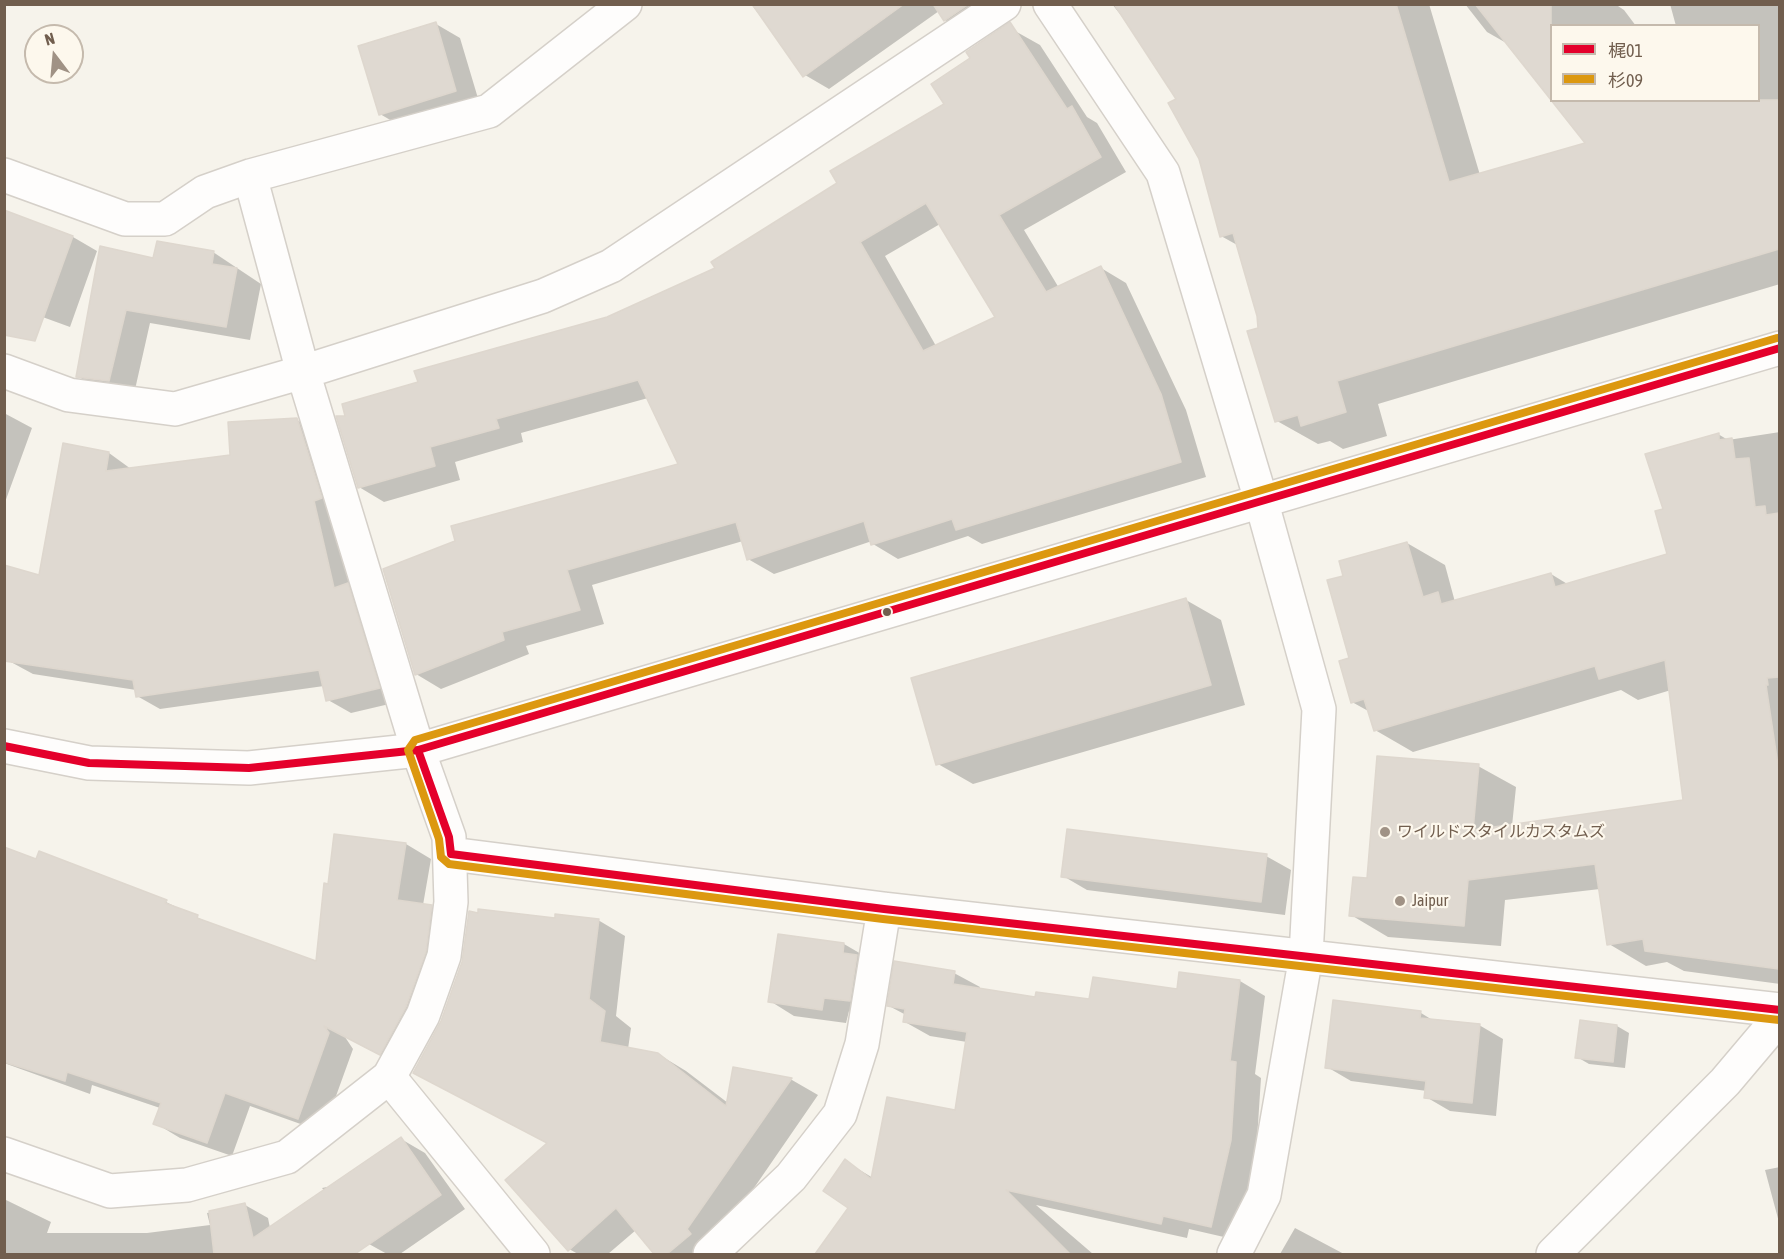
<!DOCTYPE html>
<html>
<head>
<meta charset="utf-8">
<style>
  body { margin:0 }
  #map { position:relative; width:1784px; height:1259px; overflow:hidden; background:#f6f3eb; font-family:"Asap Condensed","Noto Sans JP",sans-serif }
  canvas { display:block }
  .frame { position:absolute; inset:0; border:6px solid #715e4e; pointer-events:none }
  .legend { position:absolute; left:1550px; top:24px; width:210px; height:78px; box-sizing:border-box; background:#fdf8ed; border:2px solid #c5baad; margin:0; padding:8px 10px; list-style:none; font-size:18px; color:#715e4e }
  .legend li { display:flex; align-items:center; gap:12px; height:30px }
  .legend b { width:30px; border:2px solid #c5baad }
  .north { position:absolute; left:24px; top:24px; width:60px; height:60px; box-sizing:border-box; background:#fdf8ed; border:2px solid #c5baad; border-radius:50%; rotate:344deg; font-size:16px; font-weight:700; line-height:24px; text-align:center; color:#715e4e }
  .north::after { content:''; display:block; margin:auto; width:21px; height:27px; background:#a09285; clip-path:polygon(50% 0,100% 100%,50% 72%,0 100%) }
</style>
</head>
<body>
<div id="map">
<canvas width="1784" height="1259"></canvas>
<div class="frame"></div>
<ul class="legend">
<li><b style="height:8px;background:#e4002b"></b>梶01</li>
<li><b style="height:8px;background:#dc9810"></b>杉09</li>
</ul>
<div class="north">N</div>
</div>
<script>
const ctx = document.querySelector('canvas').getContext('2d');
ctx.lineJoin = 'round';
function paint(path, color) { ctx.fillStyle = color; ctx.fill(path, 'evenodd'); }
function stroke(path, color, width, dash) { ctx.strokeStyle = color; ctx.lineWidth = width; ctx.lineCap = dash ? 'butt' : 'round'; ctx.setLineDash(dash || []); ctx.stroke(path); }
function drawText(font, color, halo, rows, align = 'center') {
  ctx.font = font + ' "Asap Condensed","Noto Sans JP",sans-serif'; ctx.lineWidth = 4.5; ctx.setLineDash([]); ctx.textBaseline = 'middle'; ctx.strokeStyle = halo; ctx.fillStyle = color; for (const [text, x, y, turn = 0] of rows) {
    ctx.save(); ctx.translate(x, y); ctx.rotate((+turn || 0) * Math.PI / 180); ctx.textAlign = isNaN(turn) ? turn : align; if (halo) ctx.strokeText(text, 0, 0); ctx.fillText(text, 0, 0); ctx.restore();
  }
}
const shadow = new Path2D(`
  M751,4H995L970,34L945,20L939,11L829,89L805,75Z
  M1112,4H1429L1480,175L1758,100V26H1676L1670,4H1780V284L1378,404L1387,436L1343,449L1330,441L1318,444L1277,421L1258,316L1239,246L1221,236L1200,158L1178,99L1135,33Z
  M1465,4H1615L1624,10L1636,26H1552V99L1508,44L1487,32Z
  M436,24L460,38L480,105L404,128L380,114Z
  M1015,31L1040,45L1087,117L1097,123L1126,172L1024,230L1059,288L1101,268L1126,283L1186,410L1206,477L982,544L968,536L898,559L873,544L872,541L774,574L748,559L743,541L592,585L604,624L526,646L529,654L441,689L416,674L680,465L648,398L521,433L523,442L455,462L460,480L384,502L359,487L347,417L419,383L608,319L717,268L839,184L946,105ZM940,224L997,317L936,346L885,256Z
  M4,212L73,237L97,251L70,327L4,303Z
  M213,252L261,284L250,340L150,323L134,394L102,390L77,376L155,260Z
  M4,413L32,428L4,505Z
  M297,420L321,433L402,701L351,713L328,700L324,686L160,709L137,696L136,690L33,674L9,661L40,577L109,453L131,469L231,456Z
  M1780,432V984L1684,971L1667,962L1646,966L1609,944L1600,889L1505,900L1501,946L1388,937L1351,915L1368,880L1478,766L1516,787L1512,826L1685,802L1671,690L1638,700L1621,690L1413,752L1375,730L1370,712L1352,702L1345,577L1407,543L1445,565L1455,602L1551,574L1569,585L1669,555L1665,510L1718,434L1728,440Z
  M1186,600L1221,620L1245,705L973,784L938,764Z
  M336,836L406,844L431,859L423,905L431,907L456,921L405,1068L345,1037L353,1049L323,1132L250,1106L232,1156L180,1138L155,1123L160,1108L92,1085L90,1094L4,1063V848L37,861L40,853L166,902L211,924L317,963Z
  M1266,856L1291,870L1285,915L1087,890L1063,876Z
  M556,919L598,920L625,936L616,1016L631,1028L628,1049L658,1054L686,1071L728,1103L734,1069L792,1080L818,1095L714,1246L712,1254H656L636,1230L608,1254H578L569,1249L549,1144Z
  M844,944L868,958L874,1014L849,1011L846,1023L794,1016L770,1001Z
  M954,973L980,987L979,990L1037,998L1091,1001L1240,981L1265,996L1255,1074L1261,1078L1256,1155L1237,1240L1189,1229L1187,1238L1036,1205L1093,1254H816L850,1208L845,1161L873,1178L957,1111L967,1042L930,1036L905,1022L906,1015L889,1006Z
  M1335,1002L1421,1013L1434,1021L1479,1025L1503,1039L1496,1116L1450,1111L1426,1097L1427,1091L1351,1081L1327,1067Z
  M1581,1022L1617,1026L1629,1033L1625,1068L1589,1064L1577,1057Z
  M401,1139L425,1153L465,1209L400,1254H387L369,1244L322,1188L332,1186Z
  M1780,1167V1226L1765,1170Z
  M4,1199L51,1222L47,1233H147L210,1225L207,1213L245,1205L268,1218L270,1228L309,1231L323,1254H4Z
  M1295,1228L1344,1254H1280Z`);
const building = new Path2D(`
  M752,4H904L803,77Z
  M933,4H969L944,21Z
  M1114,4H1396L1449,182L1585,143L1475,4H1551V100H1779V249L1337,381L1346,412L1301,426L1298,415L1275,422L1247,331L1258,328L1257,316L1233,233L1220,237L1199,159L1168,103L1176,99Z
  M436,22L456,91L379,115L358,46Z
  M1010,22L1067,109L1072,106L1101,157L999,215L1046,292L1101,266L1161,394L1181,462L956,530L952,519L871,545L864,521L747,560L736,522L567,570L580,610L502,632L504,640L415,675L383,569L455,541L451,526L678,464L638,380L496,419L499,428L430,447L435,466L358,488L336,416H345L342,404L418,382L414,371L607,317L715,268L711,262L837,183L830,171L944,104L931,84L970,58L966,52ZM926,203L995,317L923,351L860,242Z
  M4,210L73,236L35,341L4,335Z
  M157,241L214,251L212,264L237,268L226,327L126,310L109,381L76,377L100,246L153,258Z
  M297,418L322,498L314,501L334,588L348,583L380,688L326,701L319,670L136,697L133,680L4,661V565L39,575L63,443L109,452L106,471L230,455L228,422Z
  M1719,433V440L1732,438L1735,459L1749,458L1755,507L1765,506L1766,515L1779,513V677L1767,678L1768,685H1766L1779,772V969L1645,951L1643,939L1607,945L1595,864L1468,880L1464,926L1349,916L1353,877L1367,878L1377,756L1479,764L1473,830L1683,800L1665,660L1599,679L1595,666L1374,731L1364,699L1351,703L1339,661L1349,658L1327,580L1343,576L1339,561L1407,542L1423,597L1438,592L1441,604L1551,573L1555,587L1667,554L1655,511L1663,509L1645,454Z
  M1186,598L1211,685L936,765L911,678Z
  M1067,829L1267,854L1261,902L1061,877Z
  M334,834L406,843L397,900L432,905L426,952L406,1007L380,1055L324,1026L329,1033L298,1119L225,1093L207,1143L153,1124L161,1103L67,1072L65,1081L4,1062V847L36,859L39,851L167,900L165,903L198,915L197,918L316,961L324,883L328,884Z
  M478,909L555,918V914L599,919L589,999L605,1011L600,1042L658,1053L726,1106L733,1067L792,1078L687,1229L691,1234L667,1254H654L616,1208L568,1251L505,1180L547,1143L413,1073L441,1021L462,962L469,911L478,913Z
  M778,934L844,943L843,953L857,955L850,1001L824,998L822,1010L768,1002Z
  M894,961L955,971L953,984L1035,997L1036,992L1089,999L1093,977L1177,989L1179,972L1240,980L1230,1061L1236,1062L1231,1140L1211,1227L1163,1216L1161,1224L1006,1190L1070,1254H815L848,1208L823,1191L845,1159L871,1179L887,1097L955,1110L967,1032L903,1022L905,1009L887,1006Z
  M1333,1000L1421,1011L1420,1018L1480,1024L1472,1103L1424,1098L1426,1081L1325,1068Z
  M1580,1020L1617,1025L1613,1062L1575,1058Z
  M401,1137L441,1195L355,1254H214L209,1211L245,1203L253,1238Z`);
const minor = new Path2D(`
  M1050,4L1163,173L1261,500L1319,709L1306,956L1264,1195L1234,1254
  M4,175L125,219H165L205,192L250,176L489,111L625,4
  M4,371L69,395L175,409L303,372L543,296L611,266L1004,4
  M451,854L884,909L1780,1010
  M4,1154L110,1191L187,1185L287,1157L389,1077L423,1015L444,956L451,902L449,837L418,750L303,372L250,176
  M710,1254L791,1177L840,1114L862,1044L884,909
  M1553,1254L1725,1082L1780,1017`);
const tertiary = new Path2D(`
  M4,746L89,763L249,768L418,750L1780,348
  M389,1077L533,1254`);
const bus1 = new Path2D(`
  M4,746L89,763L249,768L418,750L1780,348
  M418,750L449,837L451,854L884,909L1780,1010`);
const bus2 = new Path2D(`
  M1777,338L415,740L408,750L439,839L441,857L449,864L883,919L1779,1020`);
const markers = [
  [887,612,5,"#715e4e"],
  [1385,832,6,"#a09285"],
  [1400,901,6,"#a09285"]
];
const poiNames = [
  ["ワイルドスタイルカスタムズ",1397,832],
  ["Jaipur",1412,901]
];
paint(shadow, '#0003');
paint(building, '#dfd9d1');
stroke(building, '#ded7ce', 1.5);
stroke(minor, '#d5d0c9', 36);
stroke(tertiary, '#d5d0c9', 36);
stroke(minor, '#fefdfc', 33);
stroke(tertiary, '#fefdfc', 33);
stroke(bus1, '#e4002b', 8);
stroke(bus2, '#dc9810', 8);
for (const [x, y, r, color] of markers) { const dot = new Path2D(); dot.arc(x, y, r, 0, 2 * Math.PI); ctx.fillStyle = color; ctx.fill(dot); stroke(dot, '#fdf8ed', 2); }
drawText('16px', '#715e4e', '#fdf8ed', poiNames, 'left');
</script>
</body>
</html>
